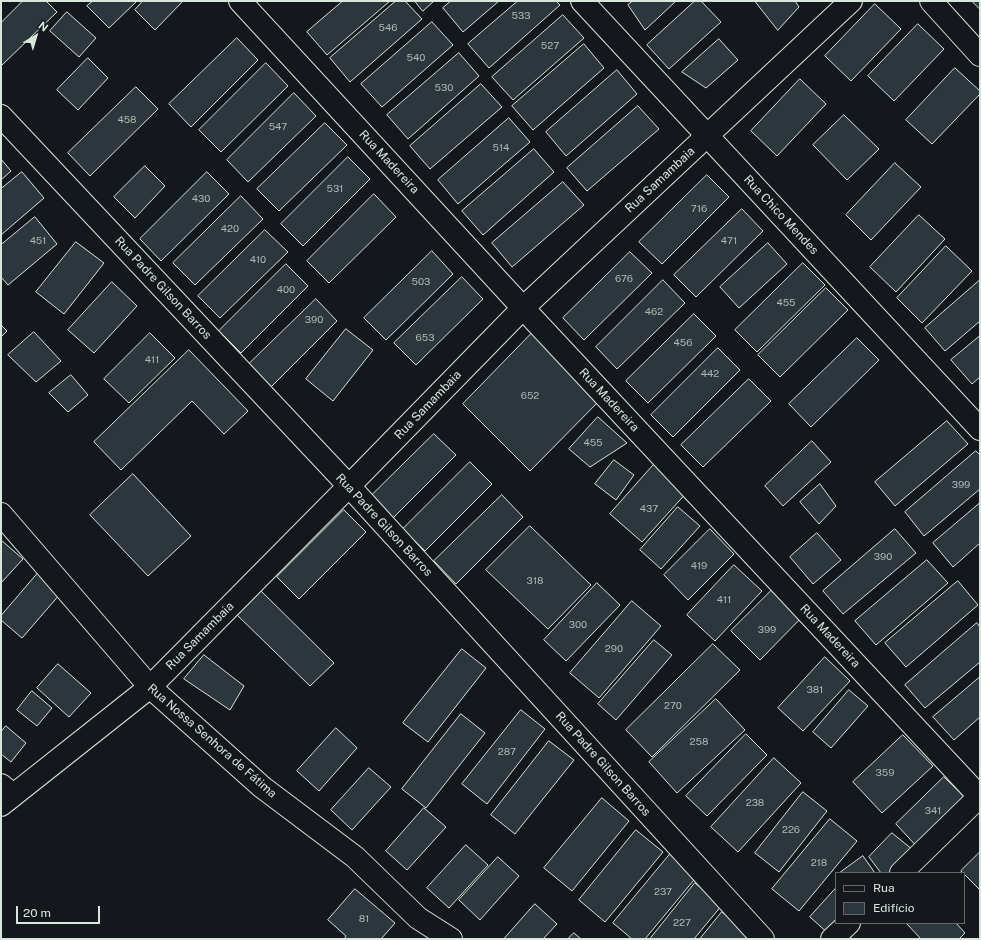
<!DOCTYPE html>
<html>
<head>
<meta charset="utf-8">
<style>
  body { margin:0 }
  #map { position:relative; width:981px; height:940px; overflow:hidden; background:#14181c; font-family:"Public Sans",sans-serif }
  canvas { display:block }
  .frame { position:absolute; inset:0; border:2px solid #d8e6dc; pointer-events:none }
  .legend { position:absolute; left:835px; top:872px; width:130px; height:52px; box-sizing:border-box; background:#14181c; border:1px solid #626a69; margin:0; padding:5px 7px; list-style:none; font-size:12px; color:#d8e6dc }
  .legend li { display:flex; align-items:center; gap:8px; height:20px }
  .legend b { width:20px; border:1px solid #626a69 }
  .north { position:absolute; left:16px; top:16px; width:40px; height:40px; -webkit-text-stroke:3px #14181c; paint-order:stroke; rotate:38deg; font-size:11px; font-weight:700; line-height:16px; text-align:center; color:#d8e6dc }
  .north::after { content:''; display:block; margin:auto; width:14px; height:18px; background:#d8e6dc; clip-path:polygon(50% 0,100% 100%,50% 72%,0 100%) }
  .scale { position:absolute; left:16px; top:906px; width:84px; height:18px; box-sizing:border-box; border:2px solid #d8e6dc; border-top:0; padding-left:5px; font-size:12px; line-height:14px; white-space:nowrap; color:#d8e6dc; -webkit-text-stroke:3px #14181c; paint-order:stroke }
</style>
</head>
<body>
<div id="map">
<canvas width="981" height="940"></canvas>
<div class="frame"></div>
<ul class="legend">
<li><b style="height:5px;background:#14181c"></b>Rua</li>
<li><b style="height:11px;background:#2c363c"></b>Edifício</li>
</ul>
<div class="north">N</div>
<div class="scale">20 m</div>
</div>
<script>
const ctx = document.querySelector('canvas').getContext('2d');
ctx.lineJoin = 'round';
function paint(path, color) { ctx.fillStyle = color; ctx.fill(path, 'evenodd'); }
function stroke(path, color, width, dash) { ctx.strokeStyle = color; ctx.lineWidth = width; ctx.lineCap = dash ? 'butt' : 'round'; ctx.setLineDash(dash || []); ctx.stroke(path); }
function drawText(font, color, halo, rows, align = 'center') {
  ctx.font = font + ' "Public Sans",sans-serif'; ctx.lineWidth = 3; ctx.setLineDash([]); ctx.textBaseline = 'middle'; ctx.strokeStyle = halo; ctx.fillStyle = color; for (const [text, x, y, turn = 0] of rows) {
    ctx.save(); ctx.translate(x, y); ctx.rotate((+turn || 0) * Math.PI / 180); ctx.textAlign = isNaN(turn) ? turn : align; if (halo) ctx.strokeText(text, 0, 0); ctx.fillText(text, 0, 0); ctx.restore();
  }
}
const building = new Path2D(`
  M23,1H46L57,12L1,66V23Z
  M93,1H137L109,28L87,6Z
  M143,1H183L155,30L135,10Z
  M343,1H390L327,55L307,32Z
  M396,1H405L422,19L350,82L330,58Z
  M415,1H434L423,11Z
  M451,1H499L463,32L443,8Z
  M518,1H556L560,5L489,68L468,44Z
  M633,1H676L645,30L628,5Z
  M695,1H701L721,22L669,69L647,45Z
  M755,1H795L799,7L778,30Z
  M972,1H980V9Z
  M875,4L901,29L851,81L825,56Z
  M67,12L96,38L79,57L50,31Z
  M563,15L584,38L513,100L492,77Z
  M432,22L453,45L382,107L361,84Z
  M918,24L944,49L894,101L868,76Z
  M237,38L258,60L191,127L169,104Z
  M719,39L738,60L706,88L682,72Z
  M584,44L604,68L533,130L512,106Z
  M459,53L479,76L408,139L387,115Z
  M88,58L108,78L78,110L57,90Z
  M266,63L288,86L221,152L199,130Z
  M955,68L980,91V94L932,144L906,120Z
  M617,70L637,94L566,156L546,132Z
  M800,79L826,104L777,156L751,131Z
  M481,84L502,107L430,169L410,146Z
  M136,87L158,109L90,176L68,153Z
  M294,93L316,116L248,182L227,160Z
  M638,106L659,129L587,191L567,168Z
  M844,115L879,149L847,180L813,145Z
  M509,118L530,142L458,204L438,180Z
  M325,123L347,145L279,211L257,189Z
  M534,149L554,172L483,235L462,211Z
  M348,157L370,179L303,246L281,224Z
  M1,159L11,171L1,180Z
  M895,163L921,187L871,240L846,215Z
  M145,166L165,186L135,218L114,197Z
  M22,172L44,198L1,235V189Z
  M207,172L229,194L161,261L140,239Z
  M707,175L729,197L662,264L639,242Z
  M563,182L584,205L512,267L492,243Z
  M374,194L396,217L329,283L307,261Z
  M241,196L263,219L195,285L173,263Z
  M742,209L763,231L696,297L674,275Z
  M919,215L945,239L896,292L870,267Z
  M35,217L57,244L8,285L1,277V245Z
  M265,230L288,252L220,318L198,296Z
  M76,242L104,263L64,314L36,292Z
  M768,243L787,264L739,308L720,287Z
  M946,246L972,271L922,323L897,298Z
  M432,251L453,274L386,340L364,318Z
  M630,252L652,273L584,340L563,318Z
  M803,263L825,285L757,352L735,330Z
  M286,264L308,286L241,353L219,331Z
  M462,277L483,299L416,365L394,343Z
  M663,280L685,303L617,369L596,347Z
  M980,280V321L945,351L925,328Z
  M112,282L137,306L94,353L68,330Z
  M826,288L848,310L780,377L758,355Z
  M316,299L337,321L270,388L248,365Z
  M694,314L716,336L648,403L626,381Z
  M1,325L7,331L1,337Z
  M346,329L373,350L333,401L306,379Z
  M534,331L602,398L530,471L463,404Z
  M34,332L61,361L36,382L8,355Z
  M150,333L175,358L129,403L104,379Z
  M980,336V377L972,384L951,360Z
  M857,338L879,360L811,427L789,404Z
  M718,348L740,370L673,437L651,415Z
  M189,350L248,411L224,434L192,401L121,470L94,442Z
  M71,375L88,395L68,412L49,393Z
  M749,379L771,401L703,467L681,445Z
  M598,417L627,443L590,467L569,449Z
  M947,421L968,444L895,506L875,482Z
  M434,434L456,455L389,522L367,500Z
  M812,441L831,462L783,506L765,486Z
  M976,451L980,455V489L924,536L905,512Z
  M614,460L634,475L616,500L595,484Z
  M657,461L689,490L642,542L610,514Z
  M470,462L492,484L425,551L403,529Z
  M133,474L191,536L148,576L90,515Z
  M820,484L836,506L819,524L800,502Z
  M502,495L523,517L456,584L434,561Z
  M980,503V543L953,567L933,543Z
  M678,507L700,526L661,569L640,550Z
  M344,510L366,532L299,599L277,577Z
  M530,526L591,585L548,629L486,570Z
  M710,529L734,554L688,600L664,575Z
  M895,529L916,553L843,614L823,591Z
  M817,533L841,560L813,584L790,557Z
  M1,540L23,559L1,583Z
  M927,560L948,583L876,645L855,621Z
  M734,565L762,591L715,641L687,615Z
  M38,573L61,593L22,638L1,620V616Z
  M958,581L978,605L906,667L885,643Z
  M597,583L620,605L566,661L544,640Z
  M778,584L807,612L760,660L731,631Z
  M259,589L334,663L310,686L235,613Z
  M632,601L661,626L599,698L570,673Z
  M977,623L980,627V662L925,708L905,685Z
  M654,640L672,655L616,720L598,704Z
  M713,644L740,670L652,757L626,730Z
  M462,649L486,668L428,742L403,723Z
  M204,655L244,686L230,710L184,679Z
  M825,657L850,681L803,731L778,708Z
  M58,664L91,693L69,717L37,688Z
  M980,677V717L954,740L933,717Z
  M849,690L868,706L831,748L813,732Z
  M32,691L52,708L37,726L17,710Z
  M716,699L745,730L677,793L649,762Z
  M521,710L545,729L487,804L462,784Z
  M461,714L485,733L426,808L402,789Z
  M6,726L26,743L11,762L1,754V732Z
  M336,728L357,748L319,791L297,771Z
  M746,734L767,755L707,816L686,796Z
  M903,735L933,766L882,813L853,782Z
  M549,741L574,760L515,834L491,815Z
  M774,758L801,783L738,852L711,827Z
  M369,768L391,787L352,830L331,810Z
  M944,777L970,802L920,850L896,824Z
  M803,792L827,811L779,872L755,853Z
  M602,798L629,821L572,891L544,868Z
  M424,808L446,827L407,870L386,851Z
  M830,819L857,841L799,911L772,889Z
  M636,830L663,852L605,922L579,900Z
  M892,833L913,850L892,873H881L869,857Z
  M466,845L488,865L449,908L427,888Z
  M980,852V890L961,871Z
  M671,853L698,875L645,939H632L613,923Z
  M863,856L875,873H843L841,872Z
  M498,857L519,876L480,920L459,900Z
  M695,883L722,905L694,939H650Z
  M836,888V923L831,936L810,917Z
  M355,889L395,923L381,939H344L346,936L328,920Z
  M535,904L557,924L543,939H504Z
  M722,912L749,934L745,939H700Z
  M908,923H956L965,933L959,939H921L907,924Z
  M574,933L581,939H568Z`);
const minor = new Path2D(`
  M240,1L523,308L980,797
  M582,1L980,429
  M931,1L980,55
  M1,116L349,486L763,939
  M1,514L150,687L262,787L355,857L418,918L451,939
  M1,785L13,795
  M901,873L980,796
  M832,939L849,923`);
const tertiary = new Path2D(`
  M1,805L150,687L349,486L523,308L851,1`);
const numberNames = [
  ["533",521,16],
  ["546",388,28],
  ["527",550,46],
  ["540",416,58],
  ["530",444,88],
  ["458",127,120],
  ["547",278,127],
  ["514",501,148],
  ["531",335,189],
  ["430",201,199],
  ["716",699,209],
  ["420",230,229],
  ["451",38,241],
  ["471",729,241],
  ["410",258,260],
  ["676",624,279],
  ["503",421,282],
  ["400",286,290],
  ["455",786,303],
  ["462",654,312],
  ["390",314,320],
  ["653",425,338],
  ["456",683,343],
  ["411",152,360],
  ["442",710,374],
  ["652",530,396],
  ["455",593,443],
  ["399",961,485],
  ["437",649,509],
  ["390",883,557],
  ["419",699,566],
  ["318",535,581],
  ["411",724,600],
  ["300",578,625],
  ["399",767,630],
  ["290",614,649],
  ["381",815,690],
  ["270",673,706],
  ["258",699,742],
  ["287",507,752],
  ["359",885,773],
  ["238",755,803],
  ["341",933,811],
  ["226",791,830],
  ["218",819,863],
  ["237",663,892],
  ["81",364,919],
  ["227",682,923]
];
const streetNames = [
  ["Rua Madereira",389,162,47],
  ["Rua Samambaia",660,180,-43],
  ["Rua Chico Mendes",781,215,47],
  ["Rua Padre Gilson Barros",163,288,47],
  ["Rua Madereira",609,400,47],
  ["Rua Samambaia",428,405,-46],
  ["Rua Padre Gilson Barros",384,525,47],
  ["Rua Samambaia",200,636,-45],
  ["Rua Madereira",830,636,47],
  ["Rua Nossa Senhora de Fátima",212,741,41],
  ["Rua Padre Gilson Barros",603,764,48]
];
paint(building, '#2c363c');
stroke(building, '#d8e6dc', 1);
stroke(minor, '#d8e6dc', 24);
stroke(tertiary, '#d8e6dc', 24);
stroke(minor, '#14181c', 22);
stroke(tertiary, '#14181c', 22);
drawText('10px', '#adbab4', null, numberNames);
drawText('12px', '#d8e6dc', '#14181c', streetNames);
</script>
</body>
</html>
